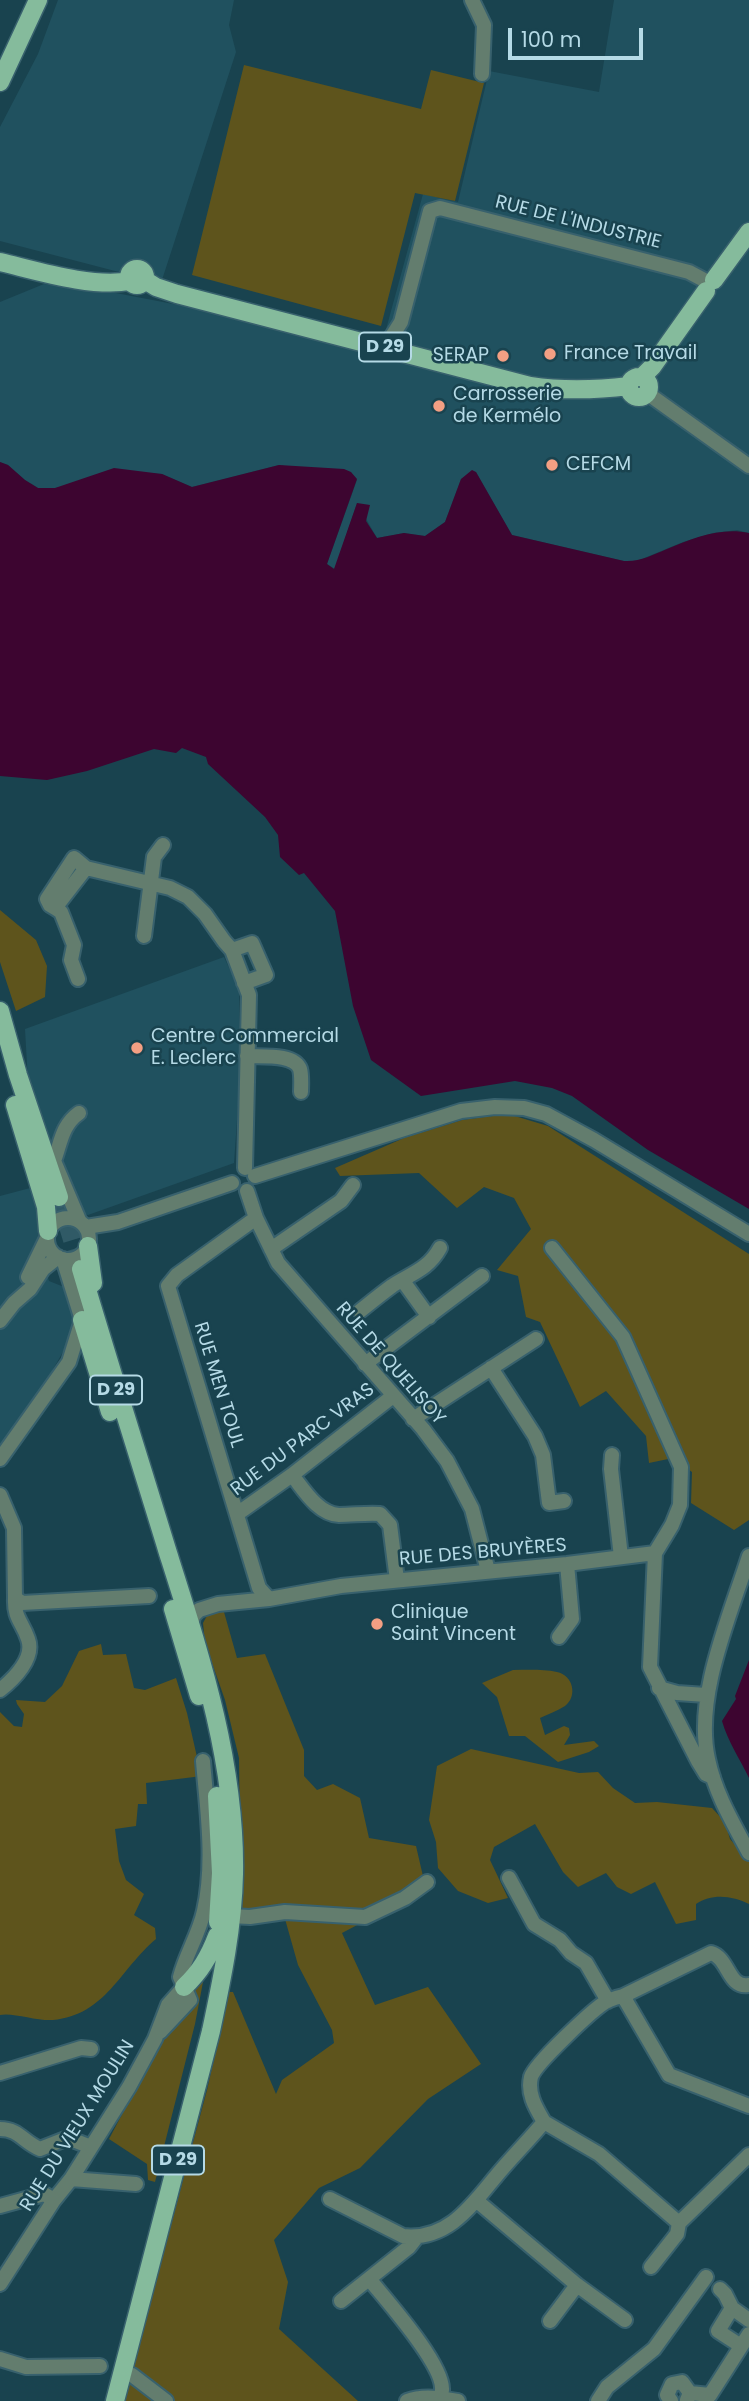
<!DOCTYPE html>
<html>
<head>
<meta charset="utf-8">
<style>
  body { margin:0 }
  #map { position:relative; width:749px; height:2401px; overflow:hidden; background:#19434f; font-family:Poppins,sans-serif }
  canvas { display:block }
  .scale { position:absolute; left:508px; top:28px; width:135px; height:32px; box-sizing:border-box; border:4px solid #b5dae6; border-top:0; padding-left:9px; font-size:21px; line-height:24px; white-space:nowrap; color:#b5dae6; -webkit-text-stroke:5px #19434f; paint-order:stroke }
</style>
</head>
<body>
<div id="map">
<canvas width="749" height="2401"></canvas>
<div class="scale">100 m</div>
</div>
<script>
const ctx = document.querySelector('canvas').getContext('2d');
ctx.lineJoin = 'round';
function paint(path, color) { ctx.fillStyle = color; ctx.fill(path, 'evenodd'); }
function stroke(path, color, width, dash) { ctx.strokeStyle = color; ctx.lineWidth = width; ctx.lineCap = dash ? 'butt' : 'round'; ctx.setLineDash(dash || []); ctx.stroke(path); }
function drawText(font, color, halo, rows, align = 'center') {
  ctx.font = font + ' Poppins,sans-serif'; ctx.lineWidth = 5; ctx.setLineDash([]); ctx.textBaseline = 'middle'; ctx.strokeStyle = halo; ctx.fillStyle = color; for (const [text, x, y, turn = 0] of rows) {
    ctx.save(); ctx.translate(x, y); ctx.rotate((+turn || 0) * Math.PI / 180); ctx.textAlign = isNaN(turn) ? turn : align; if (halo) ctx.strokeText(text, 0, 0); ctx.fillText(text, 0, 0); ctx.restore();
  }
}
const built = new Path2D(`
  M58,0H234L229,25L236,52L161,283L0,241V127L38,54Z
  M614,0H749V533L737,530L713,533L683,542L637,561H624L512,535L476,472L461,479L445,522L425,536L404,533L377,538L357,503L335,569L327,564L357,480L279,465L192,487L162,474L149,473L55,488H38L25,480L8,465L0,462V302L44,284L95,289L382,344L423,194L458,202L489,71L599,92Z
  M224,957L239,989L240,1078L234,1163L88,1215L72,1210L62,1211L47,1215L38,1223V1243L49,1281L64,1287L75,1320L64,1350L27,1415L0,1452V1196L34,1187L25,1029Z`);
const green = new Path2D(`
  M244,65L421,109L431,70L484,83L455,201L415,193L381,326L192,275Z
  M0,910L36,940L47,966L45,997L16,1011L0,962Z
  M508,1114L548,1126L749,1254V1520L734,1530L691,1503L692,1472L673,1458L649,1463L646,1436L606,1391L580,1407L540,1322L526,1317L518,1276L497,1270L531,1229L514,1198L484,1187L457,1208L419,1173L340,1176L335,1168L404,1138L462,1120Z
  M209,1612H224L237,1658L265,1654L304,1750V1776L317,1790L333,1784L360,1798L369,1838L416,1846L426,1889L342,1933L375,2005L428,1987L481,2064L428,2099L360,2168L319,2188L274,2240L288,2282L279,2329L358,2401H124L207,2090L229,1992H233L276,2094L282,2080L334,2043L332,2030L298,1965L285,1919H261L241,1911L239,1758L225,1700L205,1643L203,1623Z
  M101,1644L103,1655L126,1654L134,1688L145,1690L176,1678L187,1713L197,1757L195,1758L196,1768L200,1769L202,1776L146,1783L147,1804H138L136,1826L115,1829L119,1861L126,1880L144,1894L134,1915L155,1928L156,1939C120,1969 106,2015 53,2020C36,2021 12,2012 0,2015V1712L14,1726L22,1727L24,1714L17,1704L16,1700L45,1702L62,1686L79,1651Z
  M513,1670C527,1670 543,1669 557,1672C573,1675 578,1696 565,1706C557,1711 548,1714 540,1718L545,1735L564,1726L569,1728L570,1735L564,1745L594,1741L599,1746L589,1752L558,1762L525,1736H509L497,1697L482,1683Z
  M471,1749L579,1773L598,1772L613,1788L635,1803L657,1802L712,1808L725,1822L730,1839L749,1861V1904C733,1896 712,1893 696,1904V1920L676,1924L655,1882L631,1894L617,1887L606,1873L578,1887L563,1872L535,1824L494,1847L490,1860L508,1898L488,1903L458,1891L438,1868L436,1842L429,1820L437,1766Z
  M200,1980L203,1982L195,2024L155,2182L148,2180L147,2164L109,2139L189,1987Z`);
const water = new Path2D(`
  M0,462L8,465L25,480L38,488H55L114,468L162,474L192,487L279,465L344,469L351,472L357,479L327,564L334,569L357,503L370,505L366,521L377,538L404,533L425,536L445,522L461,479L472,470L476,472L512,535L624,561C640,562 652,555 667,549C693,538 721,527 749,533V1209L648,1150L572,1096L552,1088L515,1081L421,1096L371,1060L353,1006L335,911L304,873L299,875L280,857L278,835L265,817L208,764L206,757L182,748L176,753L154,749L87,771L47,780L0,776Z
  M749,1660V1778C740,1759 728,1742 722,1721L736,1699L735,1696Z`);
const majorTunnel = new Path2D(`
  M59,1197L81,1269`);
const minor = new Path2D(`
  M472,0L484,25L482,74
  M385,347L401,322L430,211L440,208L689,272L704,280
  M647,393L749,466
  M55,908L50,905L47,899L74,858L86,868
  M144,936L154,857L163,845
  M232,950L252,943L266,975L244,983
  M78,979L71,960L74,945L61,912L55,908L86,868L170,888L188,897L205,914L224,941L232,950L249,995L245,1168
  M247,1056C261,1057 294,1053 300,1069C302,1076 301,1086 301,1092
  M255,1176L461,1111L495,1107L524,1108L546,1114L594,1140L749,1234
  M247,1191L256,1218L278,1263L423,1429L447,1461L472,1509L488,1571
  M47 1239a21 21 0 1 1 42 0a21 21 0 1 1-42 0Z
  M256,1218L177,1275L168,1286L259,1588L269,1599
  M79,1220L54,1161C61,1142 62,1125 79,1113
  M86,1227L118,1222L232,1183
  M552,1248L623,1337L681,1467L680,1505L672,1525L655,1553
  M271,1249L341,1201L353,1185
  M28,1277L47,1238
  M403,1281L429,1317
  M360,1311C370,1303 381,1294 392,1286C410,1274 428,1270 440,1248
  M0,1321L14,1303L30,1289L43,1269L58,1257
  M365,1364L482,1276
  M491,1368L535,1436L543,1455L549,1503L564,1501
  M413,1419L536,1339
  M612,1455L611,1469L621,1557
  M0,1459L69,1362L82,1320L63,1259
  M292,1475C304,1490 318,1514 339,1515C353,1515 366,1513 380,1514L390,1525L397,1580
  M0,1495L14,1528L15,1598L22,1603L149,1596
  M237,1514L292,1475L393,1396
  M749,1556C730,1616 694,1697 708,1759C715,1793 733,1823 749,1853
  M191,1627L193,1616L199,1610L218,1604L269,1599L341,1586L567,1564L655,1553L650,1667L698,1761L706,1774L713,1777
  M559,1637L572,1619L567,1564
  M659,1688L677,1693L706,1695
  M0,1690C14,1679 35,1658 28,1639C22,1621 14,1619 15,1598
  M509,1878L534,1924L560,1940L571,1953L586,1963L608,2001
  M230,1916L250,1917L285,1912L365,1917L405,1898L427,1882
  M623,1996L669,2075L749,2106
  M160,2032L190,2000L180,1977C186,1954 199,1934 204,1911C215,1862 207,1810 203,1761
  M0,2073L81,2048L91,2049
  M544,2122L599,2154L679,2223L749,2155
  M0,2129C19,2129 23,2142 40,2149L68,2138L91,2147
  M71,2179L136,2184
  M330,2199L403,2236C448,2241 472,2205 497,2175C512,2157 529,2140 544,2122C536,2108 527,2094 531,2077C535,2064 593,2009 607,2001C612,1999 618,1997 623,1996L711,1953C729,1958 728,1989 749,1985
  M477,2201L577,2285L625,2320
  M0,2206L44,2194L54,2200
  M651,2267L677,2234L679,2223
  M370,2280C387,2301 444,2365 442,2390C442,2392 440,2399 439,2401
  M0,2284L54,2200L71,2179L129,2087L155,2039L168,2005L184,1987
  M720,2289L725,2294L732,2308
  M341,2301L409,2247L416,2238
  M550,2321L577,2285
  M741,2346L718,2331L732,2308L749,2320
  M0,2359L26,2367L100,2366
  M132,2375L166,2401
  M690,2393L710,2395L749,2334
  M407,2401C423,2395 441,2398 458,2401
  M598,2401L607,2387L654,2349L706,2277
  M671,2401L667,2395L672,2384L682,2382L690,2393L687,2400`);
const major = new Path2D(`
  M0,82L38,0
  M0,262C38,271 92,288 130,281
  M129 277a8 8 0 1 1 16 0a8 8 0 1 1-16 0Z
  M145,280L156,287L177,294L530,386C563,391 596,390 629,386
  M714,280L749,232
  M642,377L652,367L706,291
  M629 387a10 10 0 1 1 20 0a10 10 0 1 1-20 0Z
  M0,1011L18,1075L59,1197
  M15,1105L46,1207L48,1231
  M88,1246L93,1283
  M81,1269C109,1364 139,1458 168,1553C201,1657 236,1764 234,1874C233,1927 222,1979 211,2031L115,2401
  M82,1320L110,1412
  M173,1609L199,1696
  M217,1796L221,1873L218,1922
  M184,1987C200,1972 209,1957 217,1936`);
const markers = [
  [550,354,7,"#f39f83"],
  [503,356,7,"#f39f83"],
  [439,406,7,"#f39f83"],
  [552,465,7,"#f39f83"],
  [137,1048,7,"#f39f83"],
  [377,1624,7,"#f39f83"]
];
const shields = [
  [385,347,52],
  [116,1390,52],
  [178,2160,52]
];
const shieldNames = [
  ["D 29",385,347],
  ["D 29",116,1390],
  ["D 29",178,2160]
];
const streetNames = [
  ["RUE DE L'INDUSTRIE",578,223,14],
  ["RUE DE QUELISOY",390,1364,49],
  ["RUE MEN TOUL",218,1385,73],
  ["RUE DU PARC VRAS",303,1440,-37],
  ["RUE DES BRUYÈRES",483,1553,-5],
  ["RUE DU VIEUX MOULIN",78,2126,-58]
];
const poiNames = [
  ["France Travail",564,354],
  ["SERAP",489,356,"right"],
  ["Carrosserie",453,395],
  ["de Kermélo",453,417],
  ["CEFCM",566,465],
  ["Centre Commercial",151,1037],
  ["E. Leclerc",151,1059],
  ["Clinique",391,1613],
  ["Saint Vincent",391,1635]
];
paint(built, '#20515f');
paint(green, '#5e541c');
paint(water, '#3d0530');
stroke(majorTunnel, '#305a66', 18, [18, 9]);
stroke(minor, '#38616d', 18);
stroke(major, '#38616d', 21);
stroke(minor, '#637d6e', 14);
stroke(major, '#85bb9c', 18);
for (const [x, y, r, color] of markers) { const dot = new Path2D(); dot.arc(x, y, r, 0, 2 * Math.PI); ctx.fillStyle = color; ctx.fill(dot); stroke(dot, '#19434f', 2.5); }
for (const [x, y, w] of shields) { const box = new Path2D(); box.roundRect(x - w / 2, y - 14.5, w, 29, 5); ctx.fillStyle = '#19434f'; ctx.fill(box); stroke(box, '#b5dae6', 2); }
drawText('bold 18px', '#b5dae6', null, shieldNames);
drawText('19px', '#b5dae6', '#19434f', streetNames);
drawText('19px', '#b5dae6', '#19434f', poiNames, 'left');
</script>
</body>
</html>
